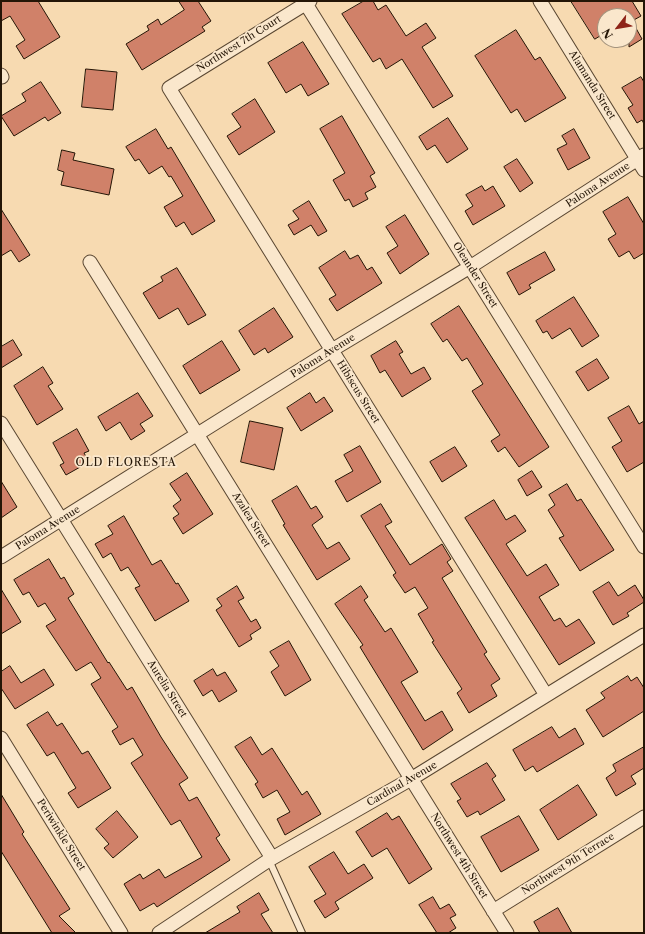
<!DOCTYPE html>
<html>
<head>
<meta charset="utf-8">
<style>
  body { margin:0 }
  #map { position:relative; width:645px; height:934px; overflow:hidden; background:#f7dab1; font-family:"Libre Caslon Text",serif }
  canvas { display:block }
  .frame { position:absolute; inset:0; border:2px solid #241506; pointer-events:none }
  .north { position:absolute; left:597px; top:8px; width:40px; height:40px; box-sizing:border-box; background:#fae7cc; border:1px solid #a4937d; border-radius:50%; rotate:239deg; font-size:11px; font-weight:700; line-height:16px; text-align:center; color:#241506 }
  .north::after { content:''; display:block; margin:auto; width:14px; height:18px; background:#8f2418; clip-path:polygon(50% 0,100% 100%,50% 72%,0 100%) }
</style>
</head>
<body>
<div id="map">
<canvas width="645" height="934"></canvas>
<div class="frame"></div>
<div class="north">N</div>
</div>
<script>
const ctx = document.querySelector('canvas').getContext('2d');
ctx.lineJoin = 'round';
function paint(path, color) { ctx.fillStyle = color; ctx.fill(path, 'evenodd'); }
function stroke(path, color, width, dash) { ctx.strokeStyle = color; ctx.lineWidth = width; ctx.lineCap = dash ? 'butt' : 'round'; ctx.setLineDash(dash || []); ctx.stroke(path); }
function drawText(font, color, halo, rows, align = 'center') {
  ctx.font = font + ' "Libre Caslon Text",serif'; ctx.lineWidth = 3.5; ctx.setLineDash([]); ctx.textBaseline = 'middle'; ctx.strokeStyle = halo; ctx.fillStyle = color; for (const [text, x, y, turn = 0] of rows) {
    ctx.save(); ctx.translate(x, y); ctx.rotate((+turn || 0) * Math.PI / 180); ctx.textAlign = isNaN(turn) ? turn : align; if (halo) ctx.strokeText(text, 0, 0); ctx.fillText(text, 0, 0); ctx.restore();
  }
}
const building = new Path2D(`
  M1,1H38L60,37L24,59L16,46L25,40L10,16L1,21Z
  M179,1H198L211,21L202,27L205,31L142,70L126,44L149,30L147,26L158,19L161,25L184,10Z
  M364,1H373L378,10L386,5L406,36L426,23L436,38L422,47L453,96L433,108L402,59L386,69L380,58L373,62L342,14Z
  M571,1H632L641,16L632,21L642,39L629,47V16H605V33L595,39Z
  M516,30L535,60L540,57L566,98L525,122L517,109L511,113L475,56Z
  M303,42L329,84L308,96L301,84L286,93L268,63Z
  M86,69L117,72L113,110L82,107Z
  M641,77L644,82V124L642,120L637,123L628,108L633,105L622,88Z
  M41,82L61,113L48,121L45,117L14,136L1,116L26,101L22,94Z
  M255,99L275,132L239,155L227,136L241,127L232,114Z
  M342,116L375,173L370,176L376,187L365,193L368,199L353,207L349,199L345,201L333,180L345,173L320,129Z
  M448,118L468,149L447,163L435,145L427,150L419,137Z
  M156,129L168,149L171,147L215,221L192,235L184,222L176,227L164,207L183,196L171,176L169,177L162,166L149,174L139,159L135,161L126,147Z
  M574,129L590,158L568,170L557,149L567,144L562,136Z
  M62,150L75,153L73,160L114,169L109,195L61,185L64,172L58,170Z
  M517,159L533,183L520,192L504,167Z
  M482,186L485,191L493,186L505,206L473,225L465,211L473,206L466,195Z
  M628,197L644,224V253L634,259L629,251L619,257L608,239L616,234L603,212Z
  M309,201L327,231L318,236L311,225L294,235L288,225L299,219L293,211Z
  M1,209L30,255L19,262L11,250L1,256Z
  M405,215L429,254L400,274L387,253L398,246L386,227Z
  M345,251L350,259L358,255L367,270L372,267L382,283L337,311L329,299L336,295L319,268Z
  M545,252L555,270L529,285L531,288L519,295L507,273Z
  M177,268L206,315L188,325L178,308L159,319L143,293L163,281L161,277Z
  M574,297L599,336L582,347L570,328L552,339L547,331L543,333L536,321Z
  M459,306L549,447L519,467L505,447L498,452L491,441L500,435L472,391L483,384L467,358L462,361L447,339L443,342L431,324Z
  M274,308L293,337L268,353L265,348L254,355L239,331Z
  M13,340L22,355L1,368V347Z
  M222,341L240,370L200,394L183,366Z
  M396,341L403,352L399,354L411,374L424,367L431,379L402,397L385,370L380,373L371,356Z
  M597,359L609,378L588,391L576,372Z
  M43,367L53,383L48,386L63,409L37,425L14,386Z
  M138,393L153,416L140,424L145,431L131,440L120,422L106,431L98,417Z
  M310,393L316,403L324,397L333,411L301,431L287,408Z
  M629,406L639,424L644,421V462L627,472L612,447L622,441L608,418Z
  M250,421L283,428L274,470L241,462Z
  M77,429L89,451L84,453L89,462L66,475L60,465L64,463L53,443Z
  M360,446L381,482L347,502L335,481L353,471L344,455Z
  M455,447L467,466L442,482L430,462Z
  M532,471L542,487L527,496L518,480Z
  M187,473L213,514L183,534L173,518L179,514L173,506L181,500L170,484Z
  M1,481L17,507L1,518Z
  M567,484L577,501L581,499L614,550L580,571L559,538L564,536L548,510L555,505L549,495Z
  M297,486L311,509L316,506L323,517L312,525L327,549L339,542L350,559L317,580L283,525L285,524L272,501Z
  M494,500L506,520L515,515L526,531L506,544L527,576L546,564L559,585L539,597L554,621L560,618L566,627L579,619L595,643L559,665L465,518Z
  M381,504L392,522L385,526L410,565L442,544L451,559L447,562L453,571L442,578L487,652L484,654L500,679L491,685L497,696L469,713L457,693L462,689L432,642L434,641L418,614L428,608L415,587L405,593L393,575L396,573L361,516Z
  M124,516L152,565L161,560L176,584L178,583L189,601L155,621L135,588L140,586L128,567L121,571L111,553L103,558L95,544L113,534L108,526Z
  M49,559L61,579L64,577L74,594L68,598L108,663L109,662L127,690L132,687L161,737L178,763L188,778L179,784L189,801L197,797L220,835L216,838L230,860L157,907L154,903L140,911L124,884L140,874L143,879L159,869L165,878L202,857L180,820L171,825L131,763L143,755L133,738L120,745L112,731L118,727L91,684L101,678L91,662L76,671L46,626L56,620L45,603L38,607L29,592L23,595L14,580Z
  M609,582L618,596L635,585L644,600V602L627,613L629,616L613,625L593,592Z
  M237,586L244,598L238,601L251,622L256,619L261,628L250,635L252,639L239,647L216,610L222,606L217,599Z
  M361,586L368,597L364,600L385,632L391,628L418,672L401,682L425,721L442,711L453,730L423,750L360,647L363,645L335,604Z
  M1,589L21,622L1,634Z
  M289,641L311,680L285,696L271,672L279,666L270,652Z
  M10,666L21,683L44,669L54,685L15,709L1,688V672Z
  M213,669L217,676L225,672L237,691L219,702L212,690L203,696L194,681Z
  M628,676L631,681L637,677L644,688V711L603,737L586,710L605,698L601,693Z
  M48,712L57,726L62,723L82,754L88,751L111,788L78,808L68,793L76,788L54,752L47,756L27,725Z
  M552,727L559,738L575,728L584,744L537,772L533,766L525,771L513,750Z
  M251,737L262,755L272,748L302,795L307,791L321,814L285,835L277,819L290,812L277,790L263,798L255,784L258,782L235,747Z
  M644,747V768L631,776L636,784L616,796L606,778L616,771L613,765Z
  M487,763L496,776L492,779L505,800L480,815L478,811L467,817L457,801L461,799L451,784Z
  M578,785L597,815L558,840L540,810Z
  M1,794L24,832L22,834L70,909L59,916L76,933H52L1,851Z
  M117,811L138,837L113,858L104,848L109,844L96,829Z
  M387,813L392,820L399,816L432,869L409,884L387,848L372,857L356,832Z
  M519,816L539,850L501,872L481,837Z
  M334,852L348,874L364,864L373,878L335,902L339,909L325,918L314,901L326,894L309,867Z
  M259,893L269,910L261,914L273,933H205L240,912L237,907Z
  M433,897L440,909L449,904L456,915L450,918L456,928L448,933H437L419,905Z
  M558,908L572,933H540L534,922Z`);
const service = new Path2D(`
  M269,860L302,933`);
const minor = new Path2D(`
  M310,1L169,88L546,695
  M540,1L644,170
  M306,4L644,547
  M1,75L2,77
  M90,262L507,933
  M1,423L272,858
  M1,557L332,350L470,267L644,155
  M1,738L121,933
  M493,911L644,817
  M159,933L269,860L411,779L644,635`);
const streetNames = [
  ["Northwest 7th Court",239,44,-32],
  ["Alamanda Street",592,85,58],
  ["Paloma Avenue",598,185,-33],
  ["Oleander Street",475,275,58],
  ["Paloma Avenue",323,356,-32],
  ["Hibiscus Street",358,392,58],
  ["Azalea Street",251,520,58],
  ["Paloma Avenue",48,528,-32],
  ["Aurelia Street",167,689,58],
  ["Cardinal Avenue",402,784,-30],
  ["Periwinkle Street",61,835,58],
  ["Northwest 4th Street",459,856,58],
  ["Northwest 9th Terrace",568,864,-32]
];
const neighbourhoodNames = [
  ["OLD FLORESTA",126,463]
];
paint(building, '#d08169');
stroke(building, '#241506', 1);
stroke(service, '#594631', 8);
stroke(minor, '#594631', 15);
stroke(service, '#fae7cc', 6);
stroke(minor, '#fae7cc', 13);
drawText('10px', '#241506', '#fae7cc', streetNames);
ctx.letterSpacing = '1px';
drawText('11px', '#241506', '#fae7cc', neighbourhoodNames);
ctx.letterSpacing = '0px';
</script>
</body>
</html>
